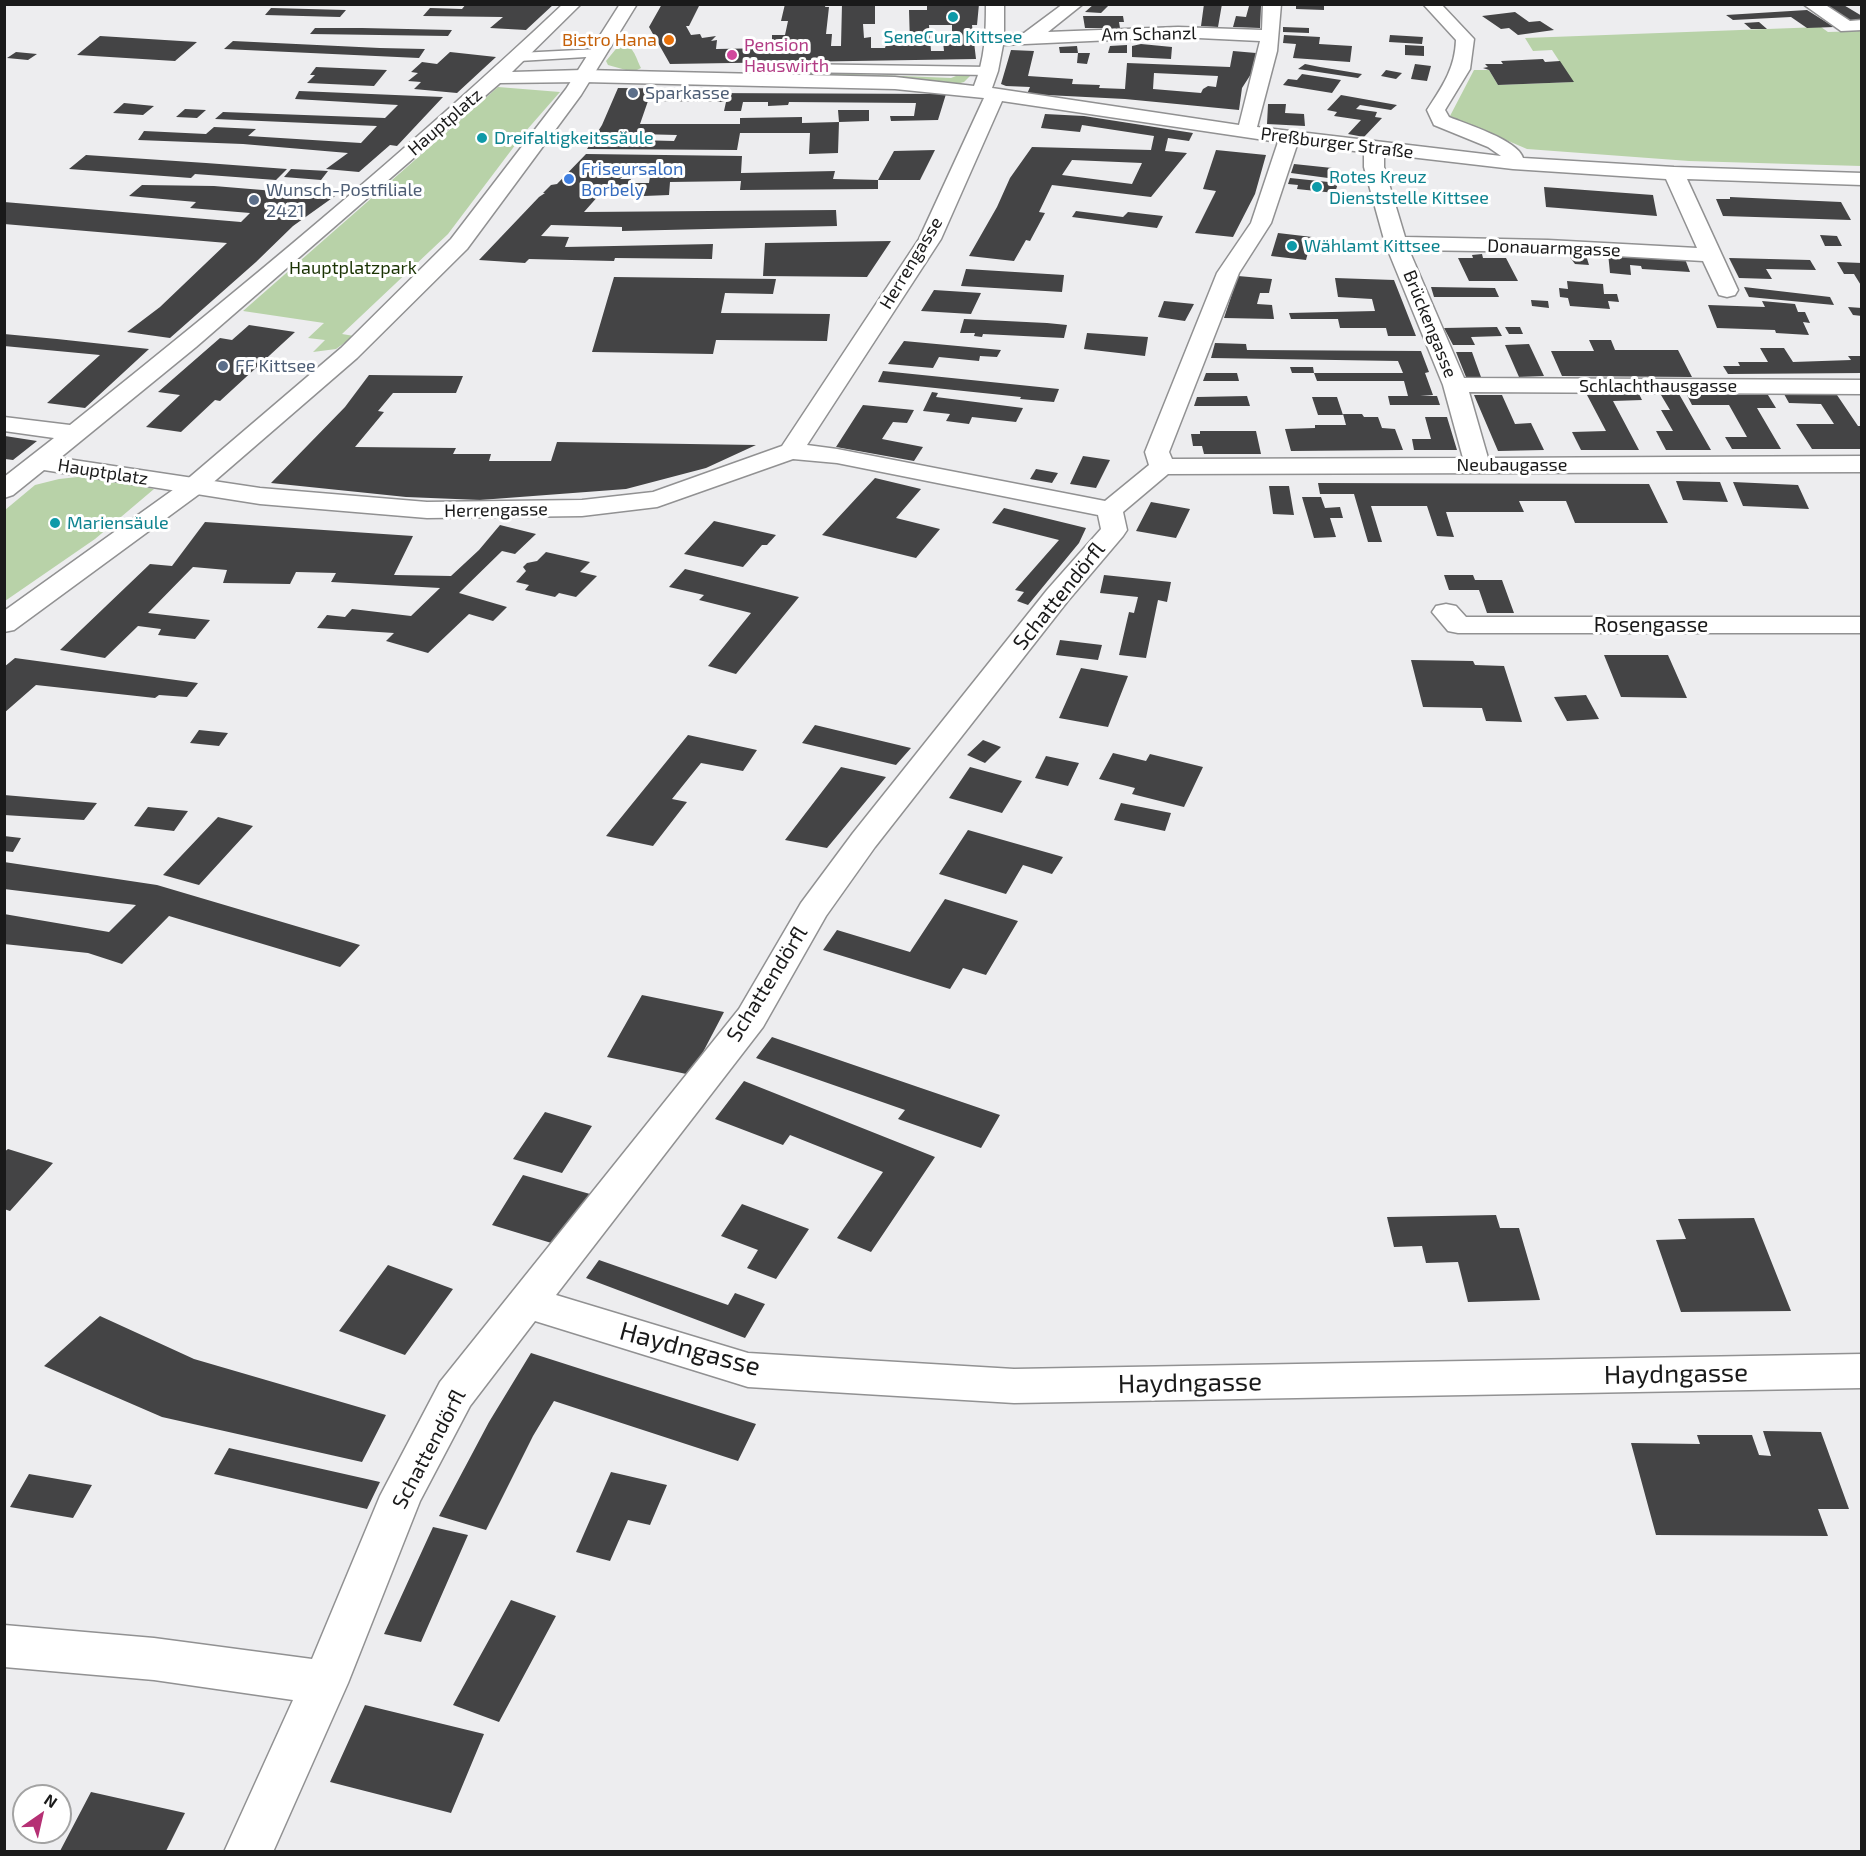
<!DOCTYPE html>
<html>
<head>
<meta charset="utf-8">
<style>
  body { margin:0 }
  #map { position:relative; width:1866px; height:1856px; overflow:hidden; background:#ededef; font-family:"Exo 2",sans-serif }
  canvas { display:block }
  .frame { position:absolute; inset:0; border:6px solid #1a1a1a; pointer-events:none }
  .north { position:absolute; left:12px; top:1784px; width:60px; height:60px; box-sizing:border-box; background:#fff; border:2px solid #a3a3a3; border-radius:50%; rotate:34deg; font-size:16px; font-weight:700; line-height:24px; text-align:center; color:#1a1a1a }
  .north::after { content:''; display:block; margin:auto; width:21px; height:27px; background:#b53074; clip-path:polygon(50% 0,100% 100%,50% 72%,0 100%) }
</style>
</head>
<body>
<div id="map">
<canvas width="1866" height="1856"></canvas>
<div class="frame"></div>
<div class="north">N</div>
</div>
<script>
const ctx = document.querySelector('canvas').getContext('2d');
ctx.lineJoin = 'round';
function paint(path, color) { ctx.fillStyle = color; ctx.fill(path, 'evenodd'); }
function stroke(path, color, width, dash) { ctx.strokeStyle = color; ctx.lineWidth = width; ctx.lineCap = dash ? 'butt' : 'round'; ctx.setLineDash(dash || []); ctx.stroke(path); }
function drawText(font, color, halo, rows, align = 'center') {
  ctx.font = font + ' "Exo 2",sans-serif'; ctx.lineWidth = 6; ctx.setLineDash([]); ctx.textBaseline = 'middle'; ctx.strokeStyle = halo; ctx.fillStyle = color; for (const [text, x, y, turn = 0] of rows) {
    ctx.save(); ctx.translate(x, y); ctx.rotate((+turn || 0) * Math.PI / 180); ctx.textAlign = isNaN(turn) ? turn : align; if (halo) ctx.strokeText(text, 0, 0); ctx.fillText(text, 0, 0); ctx.restore();
  }
}
const green = new Path2D(`
  M1821,27L1828,32L1861,31V166L1689,161L1527,149L1450,116L1474,70H1489L1498,85L1573,82L1552,50L1533,51L1525,38Z
  M620,44C634,45 635,56 641,68L633,72L608,65L606,61Z
  M805,72L951,78L966,72L973,73L964,82L957,84L799,75Z
  M498,87L560,92L525,132L448,234L342,334L354,336L336,349L313,352L325,340L308,338L324,323L243,311Z
  M87,476L154,489L95,539L5,601V510L35,485L59,479Z`);
const building = new Path2D(`
  M466,4H554L526,30L490,28L503,17L423,16L430,8L462,9Z
  M662,4H700L689,26H686L691,35L700,34L702,38L716,36L711,41L717,40L716,49L772,48V35H785L788,21H781L785,4H826L825,7H829L826,34H832L831,46H841L842,4H875V24H863L864,38L871,37V48H885L886,45L910,44L909,10H927V4H979L977,25H972L976,59L670,64L649,27ZM929,25H952V42H943L944,51H931Z
  M1094,4H1110L1101,13L1085,12Z
  M1204,4H1222L1218,27L1201,26Z
  M1296,4H1324V10L1296,9Z
  M1822,4H1842L1862,16V21L1851,22Z
  M1249,6H1261L1260,28L1233,27L1236,16L1246,17Z
  M271,8L346,10L340,17L265,15Z
  M1807,10L1834,27L1807,28L1791,17L1733,20L1726,15Z
  M1515,12L1529,22L1540,21L1554,30L1518,35L1509,28L1501,29L1482,16Z
  M1083,16H1123L1124,22H1119L1120,28H1085Z
  M1759,22L1767,29H1751L1744,23Z
  M1283,27L1309,28V33L1283,32Z
  M315,28H362L452,30L448,36L310,34Z
  M1284,35L1320,37L1319,44L1352,46L1350,62L1293,58L1296,44L1283,43Z
  M1390,35L1423,37L1422,44L1389,42Z
  M100,36L197,42L175,61L77,55Z
  M233,41L380,48L425,49L419,58L224,49Z
  M1141,44L1172,47L1171,59L1132,57V46Z
  M1127,45V53H1108L1110,46Z
  M1405,45L1424,46V56L1405,55Z
  M1077,46L1078,53H1060L1059,47Z
  M1011,50L1034,51L1028,76L1073,79L1072,84L1100,85L1099,88L1125,89L1127,63L1230,67L1233,51L1256,53L1251,74L1242,88L1239,110L1125,99L1027,94L1030,87L1006,86L1001,84ZM1154,73L1218,76L1216,87L1208,86L1203,89L1201,93L1153,89Z
  M16,52L37,54L28,60L7,58Z
  M450,52L496,57L457,93L414,89L421,82L408,81L418,73L411,72L422,62L437,64Z
  M1078,53H1090L1087,64L1077,63Z
  M1543,59L1545,62L1560,61L1574,82L1498,85L1489,70L1483,68L1488,67L1485,64H1503L1501,61Z
  M1305,64L1320,67L1362,74L1358,78L1298,69Z
  M1415,64L1431,66L1427,81L1411,79Z
  M316,67L387,70L374,86L307,83L315,75H310Z
  M1386,70L1402,73L1396,79L1381,76Z
  M1302,74L1341,80L1332,93L1283,85L1288,79L1297,80Z
  M618,88L702,89L701,93L946,94L938,120L891,121L890,116H914L916,103L789,102L788,105L768,106V102H743L741,111H724L726,102L648,101L640,124H740V118L802,117V123L839,122L838,110H869V121L839,122L838,153L809,154L810,133H740L737,150L587,149L602,125ZM637,134L677,135L674,141L635,140Z
  M299,91L443,97L397,146L390,145L359,172L326,169L348,153L243,144L138,140L144,131L206,134L214,127L256,129L248,136L361,143L377,126L215,119L223,112L385,118L398,105L295,99Z
  M1341,95L1397,105L1391,110L1360,105L1356,109L1377,112L1375,117L1382,118L1364,137L1348,134L1361,120L1334,116L1337,112L1327,110Z
  M124,103L154,106L143,115L113,113Z
  M1268,104H1286L1285,113L1304,114L1305,126L1267,124Z
  M185,109L206,110L197,118L176,117Z
  M1045,114L1084,116L1193,133L1189,141L1168,138L1165,151L1187,153L1151,197L1052,185L1039,212L1045,213L1030,241L1026,240L1014,261L969,256L997,207L1010,178L1032,147L1151,150L1154,136L1082,125L1080,132L1041,128ZM1072,160L1142,163L1132,184L1062,175Z
  M935,150L920,180H878L894,151Z
  M1216,150L1266,155L1255,194L1233,237L1195,233L1216,191L1203,189Z
  M586,154L742,156L741,173L835,171L833,179L878,180V189L740,190L741,181L670,182L669,195L619,197V194H600L584,212L836,210L837,226L622,231V227L551,225L541,236L569,237L565,247L713,244L712,259L615,258L614,261L529,259L525,263L479,260L539,197L545,193H543L551,185L557,184ZM632,168H651L649,183H629L631,179H620Z
  M86,155L206,163L287,169L276,180L195,174L191,178L69,169Z
  M1294,164L1332,168L1328,178L1291,173Z
  M291,169L328,171L321,180L284,177Z
  M1290,178L1338,183L1335,193L1297,189L1298,185L1288,184Z
  M142,185L214,186L335,196L293,226L256,262L170,338L127,332L160,307L227,243L4,224V202L241,222L250,213L190,208L196,202L129,196Z
  M1544,187L1653,195L1657,216L1546,207Z
  M1730,197L1841,202L1851,220L1723,216L1716,199H1730Z
  M1076,211L1123,217L1128,212L1163,216L1157,228L1072,217Z
  M1278,233L1312,237L1306,260L1271,256Z
  M1820,235L1837,236L1842,246H1825Z
  M891,241L867,277L763,276L765,243Z
  M1566,252H1585L1589,265L1575,264Z
  M1608,253L1685,259L1690,272L1642,269L1641,266L1630,265L1631,275L1610,273Z
  M1482,254L1483,258H1506L1518,281H1469L1458,258H1473L1472,255Z
  M1729,258L1810,260L1816,270L1766,269L1772,279L1739,278Z
  M1837,262L1862,263V287L1854,274H1844Z
  M966,269L1064,275L1062,292L961,286Z
  M1238,276L1272,279L1269,293H1260L1257,304L1272,305L1274,319L1224,318Z
  M614,277L776,279L773,294L725,293L721,313L830,314L827,341L716,340L713,354L592,352Z
  M1335,278L1394,280L1416,336H1388L1386,328H1340L1338,319H1291L1289,313L1375,311L1372,299L1338,297Z
  M1567,281L1603,284L1604,294H1617L1619,302L1608,301L1610,309L1570,306L1568,298L1560,297L1559,288L1568,289Z
  M1431,287L1495,288L1499,297H1434Z
  M1744,287L1830,297L1834,305L1749,297Z
  M934,290L981,293L971,314L921,311Z
  M1531,300L1548,301L1549,308L1532,306Z
  M1164,301L1194,304L1185,321L1158,317Z
  M1762,301L1795,304L1798,312H1805L1810,323L1803,322L1809,335L1776,333L1775,330L1717,328L1708,305L1765,307Z
  M1848,307L1862,308V316L1853,315Z
  M964,319L1047,323L1067,325L1064,338L983,334L982,337L974,336L975,333H960Z
  M249,325L295,332L220,401L215,400L181,432L146,427L180,395L158,392L220,338L232,340Z
  M1497,327L1502,336L1471,337L1475,345H1453L1444,328Z
  M1505,327H1520L1523,334H1509Z
  M1087,333L1148,337L1145,356L1084,349Z
  M4,334L57,339L149,349L85,408L47,403L100,355L4,346Z
  M1589,340H1611L1615,350H1678L1692,377L1562,376L1551,351H1594Z
  M904,341L1001,350L997,357L980,356L979,361L939,357L933,368L888,364Z
  M1215,343L1246,344L1247,350L1421,351L1429,372L1425,373L1433,395L1420,396H1437L1440,405H1390L1388,396H1408L1404,381H1317L1314,373H1292L1290,367H1313L1314,373H1403L1398,361L1211,358Z
  M1529,344L1544,376L1519,377L1505,345Z
  M1760,348H1784L1793,362L1851,360L1848,356H1862V373L1728,374L1723,366H1740L1738,362H1768Z
  M1456,352H1472L1481,377H1466Z
  M883,371L1059,389L1054,402L1020,399L1021,397L878,382Z
  M1206,373H1237L1239,381H1203Z
  M369,375L463,376L456,393H393L378,411L384,412L355,447L456,448L453,454H491L489,461H551L557,442L756,445L706,468L626,489L480,500L406,497L271,483L345,407Z
  M932,392L938,393L936,397L1023,408L1016,422L972,417L969,424L946,421L950,414L923,411Z
  M1639,394L1642,400L1613,401L1639,450H1581L1572,432L1606,431L1587,395Z
  M1679,394L1711,450H1666L1656,431H1673L1661,410H1670L1661,395Z
  M1784,394L1837,395L1858,426H1862V449H1812L1796,424H1834L1821,404L1789,403Z
  M1474,395H1502L1515,424L1531,423L1544,450L1498,451Z
  M1687,395H1768L1776,408H1757L1781,449H1732L1725,437H1747L1729,405H1692Z
  M1247,396L1250,406H1194L1197,397Z
  M1312,397H1337L1343,415H1318Z
  M863,405L914,410L907,423L893,422L882,439L923,447L914,461L836,447Z
  M1343,414H1362L1364,417H1378L1382,428L1395,429L1403,450L1291,451L1285,429L1315,428V425H1346Z
  M1425,417H1447L1457,450H1414L1412,439H1431Z
  M1200,431H1256L1261,454H1204L1202,446H1193L1191,434H1200Z
  M5,436L37,441L13,460L5,459Z
  M1083,456L1110,460L1096,488L1070,484Z
  M1036,469L1058,473L1052,483L1030,479Z
  M875,478L921,489L896,518L940,529L916,558L822,535Z
  M1676,481L1720,482L1728,502L1683,500Z
  M1733,482L1798,485L1809,509L1743,506Z
  M1318,483L1649,484L1668,523H1575L1566,501H1519L1524,512H1446L1454,537L1437,536L1427,506H1371L1382,542H1368L1354,494H1320Z
  M1269,486H1289L1294,515L1273,514Z
  M1302,497H1321L1325,508L1340,507L1343,518H1330L1336,537L1314,538Z
  M1151,502L1190,509L1176,538L1136,531Z
  M1004,508L1086,528L1079,543L1028,605L1017,601L1024,592L1015,590L1059,540L992,523Z
  M714,521L776,535L767,545H762L743,567L684,554Z
  M205,522L413,536L394,575L451,576L479,550L500,525L536,534L515,554L502,551L459,593L507,607L493,621L469,614L428,653L386,641L394,633L317,628L327,615L345,617L352,609L411,616L440,588L331,582L336,573L296,572L290,584L223,583L227,570L193,567L148,613L210,620L195,639L158,635L161,629L138,626L105,658L60,650L150,564L172,566Z
  M546,552L590,562L580,572L597,576L576,597L559,593L555,597L525,590L529,585L516,582L526,571L523,567L527,563L537,561Z
  M685,569L799,597L736,674L708,666L751,613L699,600L704,595L669,587Z
  M1104,575L1171,582L1167,602L1158,600L1146,658L1119,655L1129,612L1134,613L1138,597L1100,593Z
  M1444,575H1473L1475,580H1502L1514,613H1487L1479,590H1449Z
  M1060,640L1102,645L1098,660L1056,655Z
  M1604,655H1668L1687,698L1621,697Z
  M15,658L198,683L187,697L159,695L155,698L36,685L4,713V667Z
  M1411,660L1473,661L1475,665L1504,666L1522,722L1486,721L1482,708L1423,707Z
  M1081,668L1128,676L1108,727L1059,718Z
  M1586,695L1599,719L1567,721L1554,697Z
  M815,725L911,748L896,765L802,743Z
  M199,730L228,733L219,746L190,743Z
  M688,735L757,750L743,771L701,763L672,799L687,802L653,846L606,836Z
  M983,740L1001,747L985,763L967,755Z
  M1113,753L1146,761L1150,754L1203,767L1184,807L1132,794L1135,788L1099,779Z
  M1046,756L1079,763L1068,786L1035,778Z
  M841,767L886,777L827,848L785,840Z
  M970,767L1022,781L1002,813L949,798Z
  M4,795L97,803L84,820L4,815Z
  M1121,803L1171,813L1165,831L1114,820Z
  M148,807L188,811L174,831L134,826Z
  M218,817L253,826L199,885L163,875Z
  M968,830L1063,857L1052,874L1023,865L1006,894L939,874Z
  M4,836L21,838L13,852L4,851Z
  M4,862L157,885L360,945L340,967L169,916L122,964L88,953L4,944V914L109,932L136,905L4,889Z
  M945,899L1018,921L986,975L963,968L950,989L823,950L837,930L910,952Z
  M642,995L724,1012L691,1075L607,1057Z
  M772,1037L918,1087L1000,1115L981,1148L898,1119L905,1110L756,1058Z
  M744,1081L935,1157L871,1252L837,1238L883,1172L790,1135L783,1145L715,1119Z
  M545,1112L592,1126L562,1173L513,1159Z
  M8,1149L53,1163L10,1211L4,1209V1152Z
  M523,1175L590,1194L558,1245L492,1225Z
  M742,1204L809,1229L776,1279L747,1268L758,1250L721,1236Z
  M1496,1215L1500,1228H1519L1540,1300L1468,1302L1458,1262L1426,1263L1422,1246L1394,1247L1387,1217Z
  M1754,1218L1791,1311L1681,1312L1656,1240L1686,1239L1678,1219Z
  M599,1260L728,1305L735,1293L765,1304L745,1338L586,1278Z
  M388,1265L453,1289L405,1355L339,1331Z
  M100,1316L194,1359L386,1415L362,1462L162,1417L44,1366Z
  M531,1353L606,1377L756,1424L738,1461L554,1401L533,1436L486,1530L439,1516L489,1422Z
  M1763,1431L1821,1432L1849,1509H1818L1828,1536L1656,1535L1631,1443L1700,1444L1697,1435H1752L1759,1455L1771,1456Z
  M229,1448L380,1482L367,1509L214,1474Z
  M611,1472L667,1485L650,1525L628,1520L610,1561L576,1552Z
  M29,1474L92,1485L73,1518L10,1507Z
  M433,1527L468,1535L421,1642L384,1634Z
  M511,1600L556,1616L499,1722L453,1705Z
  M365,1705L484,1734L451,1813L330,1782Z
  M91,1792L185,1813L166,1851H60Z`);
const lane = new Path2D(`
  M598,49L605,53L603,56L519,61L512,57L519,53Z
  M793,64L989,67L996,71L989,75L796,72L783,82H773L771,79L773,76Z`);
const street = new Path2D(`
  M563,4H581L512,72L583,70L895,77L974,86C985,59 986,33 986,4H1004V34L1024,33L1063,4H1083L1048,32L1178,27L1262,30L1263,4H1281L1277,51L1257,127L1501,156L1488,147L1434,125L1427,110C1442,87 1455,69 1456,40L1423,4H1441L1474,39L1470,69L1445,110L1449,117C1466,124 1518,140 1523,158L1674,167L1862,173V185L1687,179L1738,290L1735,295L1727,297L1719,295L1703,261L1548,252L1409,250L1464,378L1862,380V394L1469,392L1488,458L1862,456V472L1168,474L1123,512L1127,530L1123,536L1067,602L875,847L826,916L763,1027L556,1295L748,1353L1014,1369L1862,1354V1388L1014,1403L748,1387L535,1321L470,1406L420,1501L348,1683L273,1852H224L293,1700L154,1680L4,1667V1625L154,1638L312,1659L380,1496L440,1382L739,1009L801,903L853,833L1047,590L1101,529L1098,515L837,463L793,459L657,507L582,516L427,518L260,504L44,470L13,495L4,498V477L54,438L4,431V417L70,425C238,291 406,152 563,4ZM1178,37L1260,41L1239,125L992,88L998,71L1003,45ZM583,82L895,89L984,98L919,239L782,446L653,492L582,500L427,502L260,488L60,458L196,347L500,83ZM1002,101L1278,142L1251,223L1217,273L1145,452L1149,465L1105,501L837,449L807,445L941,239ZM1297,145L1364,152V167L1385,243L1443,385L1463,458L1172,459L1169,452L1239,273L1271,223ZM1384,154L1513,169L1666,179L1697,248L1548,240L1405,237L1384,167Z
  M1803,4H1824L1850,21L1862,20V30L1841,31Z
  M1446,604L1456,606L1466,617H1862V633H1458L1448,631L1432,612L1436,606Z`);
const secondary = new Path2D(`
  M620,4H637L581,95L467,249L357,358L202,492L14,630L4,632V611L184,482L341,348L451,239L566,89Z`);
const markers = [
  [953,17,6,"#0f9aa8"],
  [669,40,6,"#e8710a"],
  [732,55,6,"#d1479c"],
  [633,93,6,"#5c6f8a"],
  [482,138,6,"#0f9aa8"],
  [569,179,6,"#3f7fe0"],
  [1317,187,6,"#0f9aa8"],
  [254,200,6,"#5c6f8a"],
  [1292,246,6,"#0f9aa8"],
  [223,366,6,"#5c6f8a"],
  [55,523,6,"#0f9aa8"]
];
const farStreetnames = [
  ["Am Schanzl",1149,34,-1],
  ["Hauptplatz",445,122,-41],
  ["Preßburger Straße",1337,143,7],
  ["Donauarmgasse",1554,248,2],
  ["Herrengasse",911,263,-59],
  ["Brückengasse",1430,324,68],
  ["Schlachthausgasse",1658,386],
  ["Neubaugasse",1512,465],
  ["Hauptplatz",103,472,9],
  ["Herrengasse",496,510,-1]
];
const farCulturenames = [
  ["SeneCura Kittsee",953,37,"center"],
  ["Dreifaltigkeitssäule",494,138],
  ["Rotes Kreuz",1329,177],
  ["Dienststelle Kittsee",1329,198],
  ["Wählamt Kittsee",1304,246],
  ["Mariensäule",67,523]
];
const farFoodnames = [
  ["Bistro Hana",657,40]
];
const farHotelnames = [
  ["Pension",744,45],
  ["Hauswirth",744,66]
];
const farServicenames = [
  ["Sparkasse",645,93],
  ["Wunsch-Postfiliale",266,190],
  ["2421",266,211],
  ["FF Kittsee",235,366]
];
const farShopnames = [
  ["Friseursalon",581,169],
  ["Borbely",581,190]
];
const farParknames = [
  ["Hauptplatzpark",353,268]
];
const streetNames = [
  ["Schattendörfl",1059,596,-51],
  ["Rosengasse",1651,625],
  ["Schattendörfl",767,984,-58],
  ["Schattendörfl",429,1449,-62]
];
const nearStreetnames = [
  ["Haydngasse",690,1349,15],
  ["Haydngasse",1676,1374,-1],
  ["Haydngasse",1190,1383,-1]
];
paint(green, '#b8d2a8');
paint(building, '#444445');
stroke(lane, '#919192', 3);
stroke(street, '#919192', 3);
stroke(secondary, '#919192', 3);
paint(lane, '#fff');
paint(street, '#fff');
paint(secondary, '#fff');
for (const [x, y, r, color] of markers) { const dot = new Path2D(); dot.arc(x, y, r, 0, 2 * Math.PI); ctx.fillStyle = color; ctx.fill(dot); stroke(dot, '#fff', 2); }
drawText('18px', '#1a1a1a', '#fff', farStreetnames);
drawText('18px', '#0d838f', '#fff', farCulturenames, 'left');
drawText('18px', '#c56008', '#fff', farFoodnames, 'right');
drawText('18px', '#b23c85', '#fff', farHotelnames, 'left');
drawText('18px', '#4e5e75', '#fff', farServicenames, 'left');
drawText('18px', '#366cbe', '#fff', farShopnames, 'left');
drawText('18px', '#1a3303', '#fff', farParknames);
drawText('21px', '#1a1a1a', '#fff', streetNames);
drawText('26px', '#1a1a1a', '#fff', nearStreetnames);
</script>
</body>
</html>
